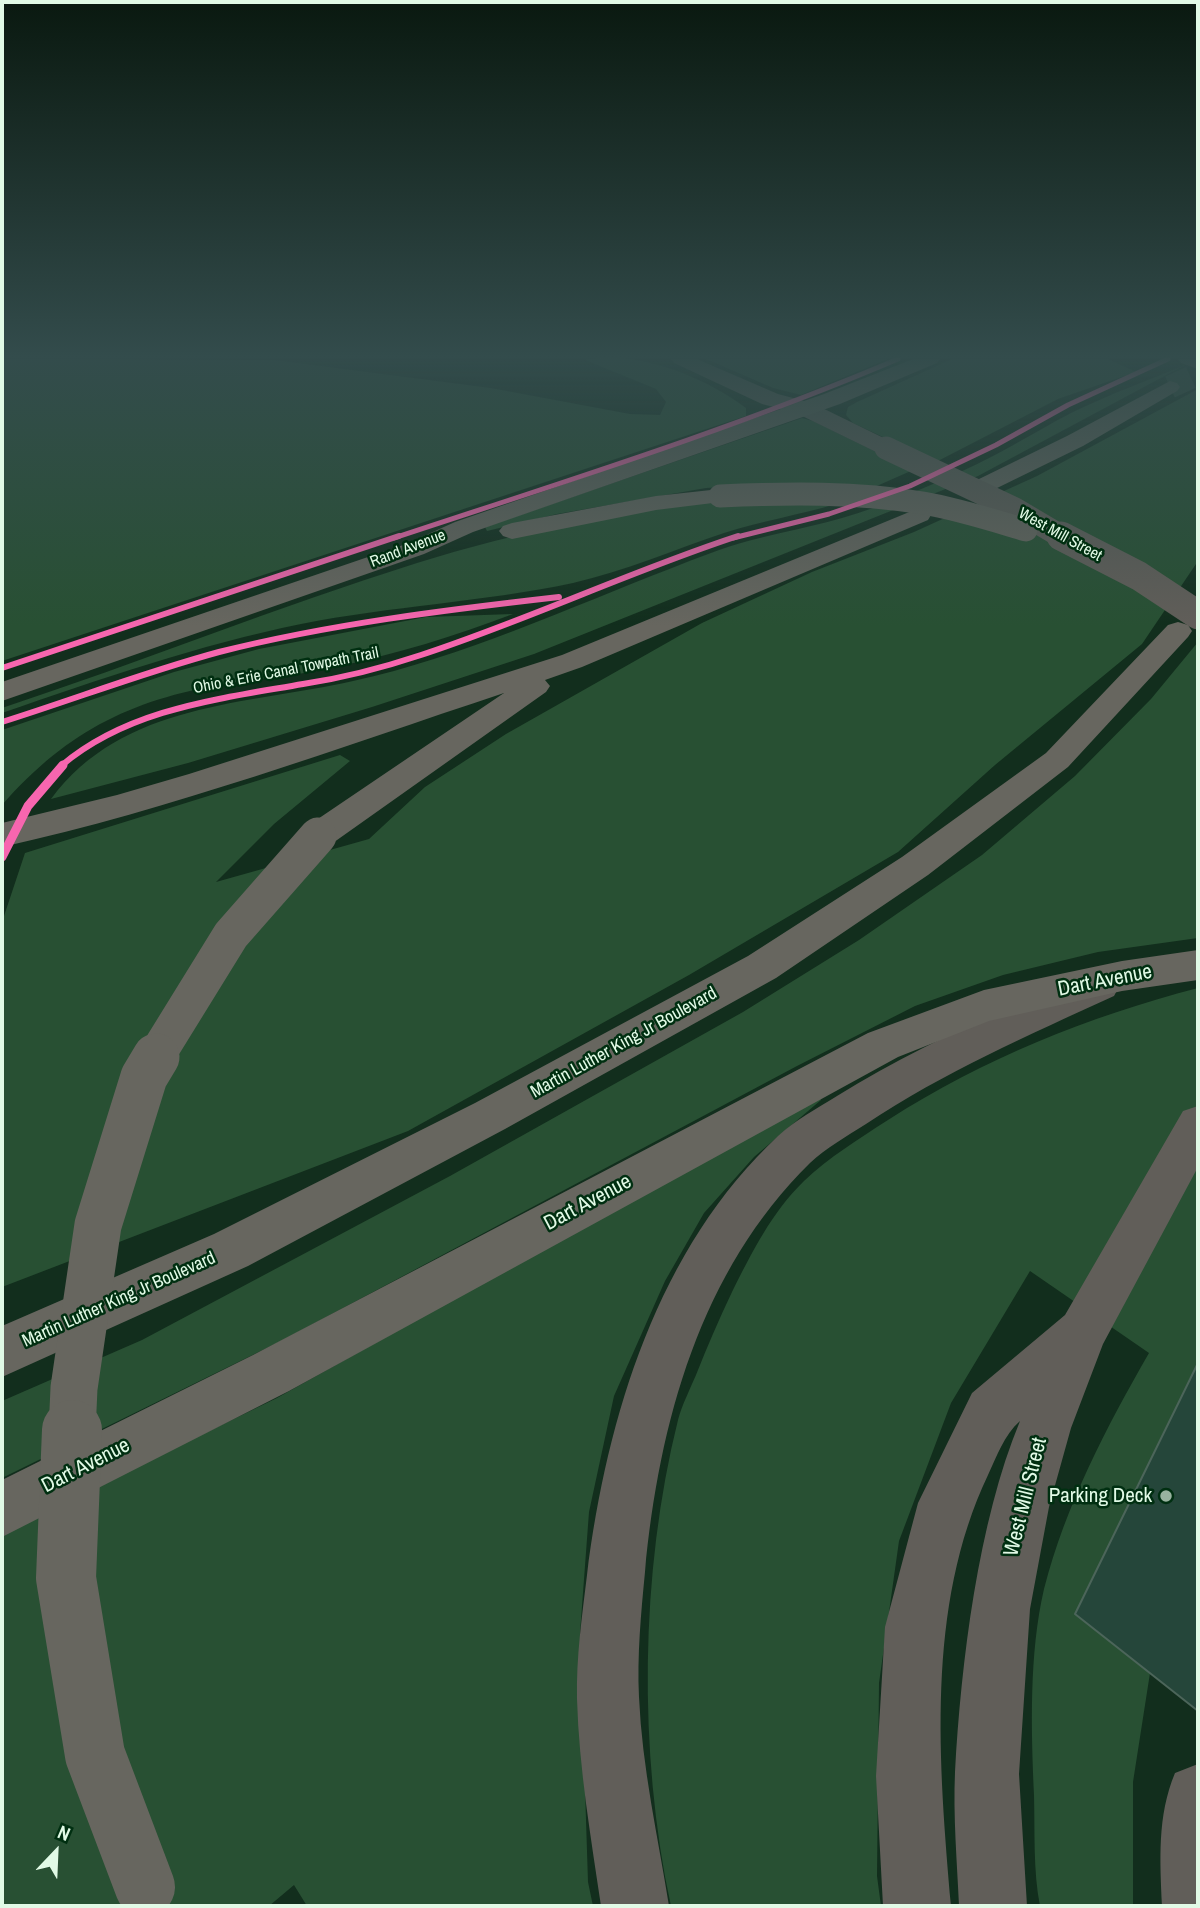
<!DOCTYPE html>
<html>
<head>
<meta charset="utf-8">
<style>
  body { margin:0 }
  #map { position:relative; width:1200px; height:1908px; overflow:hidden; background:#122e1d; font-family:"Archivo Narrow",sans-serif }
  canvas { display:block }
  .frame { position:absolute; inset:0; border:4px solid #e1fae6; pointer-events:none }
  .north { position:absolute; left:21px; top:1817px; width:70px; height:70px; -webkit-text-stroke:5px #002f11; paint-order:stroke; rotate:23deg; font-size:19px; font-weight:700; line-height:28px; text-align:center; color:#e1fae6 }
  .north::after { content:''; display:block; margin:auto; width:24px; height:32px; background:#e1fae6; clip-path:polygon(50% 0,100% 100%,50% 72%,0 100%) }
</style>
</head>
<body>
<div id="map">
<canvas width="1200" height="1908"></canvas>
<div class="frame"></div>
<div class="north">N</div>
</div>
<script>
const ctx = document.querySelector('canvas').getContext('2d');
ctx.lineJoin = 'round';
function paint(path, color) { ctx.fillStyle = color; ctx.fill(path, 'evenodd'); }
function stroke(path, color, width, dash) { ctx.strokeStyle = color; ctx.lineWidth = width; ctx.lineCap = dash ? 'butt' : 'round'; ctx.setLineDash(dash || []); ctx.stroke(path); }
function drawText(font, color, halo, rows, align = 'center') {
  ctx.font = font + ' "Archivo Narrow",sans-serif'; ctx.lineWidth = 5; ctx.setLineDash([]); ctx.textBaseline = 'middle'; ctx.strokeStyle = halo; ctx.fillStyle = color; for (const [text, x, y, turn = 0] of rows) {
    ctx.save(); ctx.translate(x, y); ctx.rotate((+turn || 0) * Math.PI / 180); ctx.textAlign = isNaN(turn) ? turn : align; if (halo) ctx.strokeText(text, 0, 0); ctx.fillText(text, 0, 0); ctx.restore();
  }
}
const green = new Path2D(`
  M2,359L275,360L491,388L630,414L660,415L666,402L656,389L585,360C636,349 705,377 746,408V416L2,661Z
  M706,359H888L801,395L773,388Z
  M952,359H1108L1136,372L1058,399L936,462L853,423L846,415L848,407L857,402Z
  M1187,364L978,476L534,654L372,707L188,763L51,799C123,702 246,705 353,681C463,657 568,608 672,568C697,558 722,548 748,541C790,530 832,523 873,508C919,491 966,471 1008,448C1030,436 1051,423 1073,412C1110,394 1149,380 1187,364Z
  M1198,389V561L1142,644L995,765L898,852L689,975L408,1131L2,1287V922L25,853L340,755L350,761L274,824L216,882L369,839L425,787L506,734L702,623L812,572L914,532L1037,476Z
  M802,418L813,421L913,470L870,489L775,484L706,488L557,514L487,531L485,527Z
  M734,500L836,504C799,515 761,521 724,533C673,550 625,571 573,583C483,602 391,606 301,624C199,645 100,679 2,713V708C141,662 277,607 417,563C519,531 627,510 734,500Z
  M513,614C455,636 397,654 335,667C302,675 269,677 236,682C135,698 70,728 2,805V730L174,672L259,649L426,617Z
  M1198,642V938L1098,952L1003,975L915,1006L797,1066L281,1341L2,1478V1401L142,1340L450,1176L743,1012L859,940L982,855L1075,776L1151,699Z
  M1198,988V1363L1076,1613L1150,1673L1133,1782V1906H1040C1033,1870 1035,1832 1034,1795C1031,1730 1029,1653 1044,1589C1066,1504 1106,1428 1149,1353L1030,1271L951,1403L899,1541L879,1683L877,1876L881,1906H671C638,1753 640,1572 678,1420C682,1405 690,1389 696,1375C707,1347 719,1319 732,1292C752,1252 772,1212 804,1181C828,1158 860,1138 888,1120C985,1058 1087,1017 1198,988Z
  M818,1095L821,1100L754,1157L704,1213L665,1281L614,1396L589,1512L580,1633L588,1882L593,1906H307L294,1885L269,1906H2V1532L277,1398Z`);
const building = new Path2D(`
  M1198,1363V1711L1075,1614Z`);
const majorTunnel = new Path2D(`
  M1170,387L1198,374`);
const minor = new Path2D(`
  M671,359H697L778,394L812,403L894,443L897,448L894,453H878L796,413L762,404L674,363Z
  M1100,970L1114,974L1120,985L1114,996C1029,1035 944,1072 866,1124C847,1136 826,1148 810,1163C700,1271 659,1423 645,1572C641,1613 637,1656 639,1697C642,1767 658,1837 669,1906H601C591,1838 579,1768 577,1699C576,1658 582,1616 587,1575C607,1416 658,1248 778,1136C795,1120 818,1108 837,1096C893,1061 952,1033 1012,1006C1041,994 1070,979 1100,970Z
  M1198,1106V1167L1103,1344L1071,1428L1049,1507L1030,1609L1019,1774L1027,1906H959C957,1862 953,1816 955,1772C961,1663 978,1522 1020,1421C1004,1435 997,1456 988,1475C925,1607 939,1765 951,1906H883L876,1776L885,1627L918,1503L972,1393L1065,1315L1183,1111Z
  M1198,1764V1906H1162C1160,1861 1157,1816 1175,1773Z`);
const major = new Path2D(`
  M913,359H940L937,363L840,404L473,532L424,554L2,701V682L406,544L455,522L824,394Z
  M1178,359H1198V369L1181,363Z
  M1170,381L1177,383L1180,387L1177,391L1083,446L993,490H977L973,485L977,480L1067,436Z
  M720,489L729,491L732,496L729,501L656,510L512,539L503,536L499,531L503,526L512,523L656,496Z
  M919,508L928,510L931,515L928,520L582,667L545,680L550,686L546,692L330,845L318,848L306,845L301,836L306,827L504,693C338,748 173,809 2,847V823L117,795L189,774L562,655Z
  M1178,622L1188,625L1192,631L1188,637L1068,767L928,875L776,978L505,1129L248,1266L2,1377V1326L214,1234L475,1103L748,956L902,857L1046,753L1168,625Z
  M1198,950V980L1122,991L989,1021L898,1057L289,1391L2,1537V1480L253,1355L868,1033L984,990L1122,961Z`);
const minorBridgeFar1 = new Path2D(`
  M886,448L1015,509L1064,538`);
const minorBridge = new Path2D(`
  M1061,536L1139,576L1198,615`);
const majorBridgeFar3 = new Path2D(`
  M720,496C788,493 856,492 923,503C958,509 992,520 1026,530`);
const majorBridgeFar2 = new Path2D(`
  M155,1058L231,935L318,836`);
const majorBridgeFar1 = new Path2D(`
  M72,1432L74,1388L98,1225L144,1077L156,1057`);
const majorBridge = new Path2D(`
  M72,1430L66,1578L95,1755L145,1887`);
const cyclewayFar2 = new Path2D(`
  M394,538C563,482 734,429 898,359
  M733,538L829,514L910,486L996,445L1068,405L1168,359`);
const cyclewayFar1 = new Path2D(`
  M2,668L399,536
  M2,722C75,699 145,672 219,652C330,624 445,610 559,597
  M61,766C128,709 218,699 303,684C343,678 382,668 421,655C528,620 631,571 738,536`);
const cycleway = new Path2D(`
  M2,857L28,806L63,765`);
const markers = [
  [1166,1496,7,"#99b3a0"]
];
const farStreetnames = [
  ["West Mill Street",1060,535,29],
  ["Rand Avenue",408,549,-21],
  ["Ohio & Erie Canal Towpath Trail",286,671,-11]
];
const streetNames = [
  ["Martin Luther King Jr Boulevard",624,1043,-29],
  ["Martin Luther King Jr Boulevard",119,1300,-24]
];
const nearStreetnames = [
  ["Dart Avenue",1105,981,-11],
  ["Dart Avenue",588,1203,-28],
  ["Dart Avenue",86,1466,-27],
  ["West Mill Street",1026,1497,-76]
];
const nearPoinames = [
  ["Parking Deck",1152,1496]
];
paint(green, '#285033');
paint(building, '#25463a');
stroke(building, '#4c655a', 2);
stroke(majorTunnel, '#314d3b', 23, [23, 11]);
paint(minor, '#615e59');
paint(major, '#67665f');
stroke(minorBridgeFar1, '#615e59', 23);
stroke(minorBridge, '#615e59', 29);
stroke(majorBridgeFar3, '#67665f', 23);
stroke(majorBridgeFar2, '#67665f', 37);
stroke(majorBridgeFar1, '#67665f', 47);
stroke(majorBridge, '#67665f', 60);
stroke(cyclewayFar2, '#f766af', 5);
stroke(cyclewayFar1, '#f766af', 6);
stroke(cycleway, '#f766af', 9);
const sky = ctx.createLinearGradient(0, 0, 0, 626);
sky.addColorStop(0, '#0a1910');
sky.addColorStop(0.57, '#334c4c');
sky.addColorStop(1, '#334c4c00');
ctx.fillStyle = sky;
ctx.fillRect(0, 0, 1200, 626);
for (const [x, y, r, color] of markers) { const dot = new Path2D(); dot.arc(x, y, r, 0, 2 * Math.PI); ctx.fillStyle = color; ctx.fill(dot); stroke(dot, '#002f11', 2.5); }
drawText('16px', '#e1fae6', '#002f11', farStreetnames);
drawText('18px', '#e1fae6', '#002f11', streetNames);
drawText('21px', '#e1fae6', '#002f11', nearStreetnames);
drawText('21px', '#e1fae6', '#002f11', nearPoinames, 'right');
</script>
</body>
</html>
